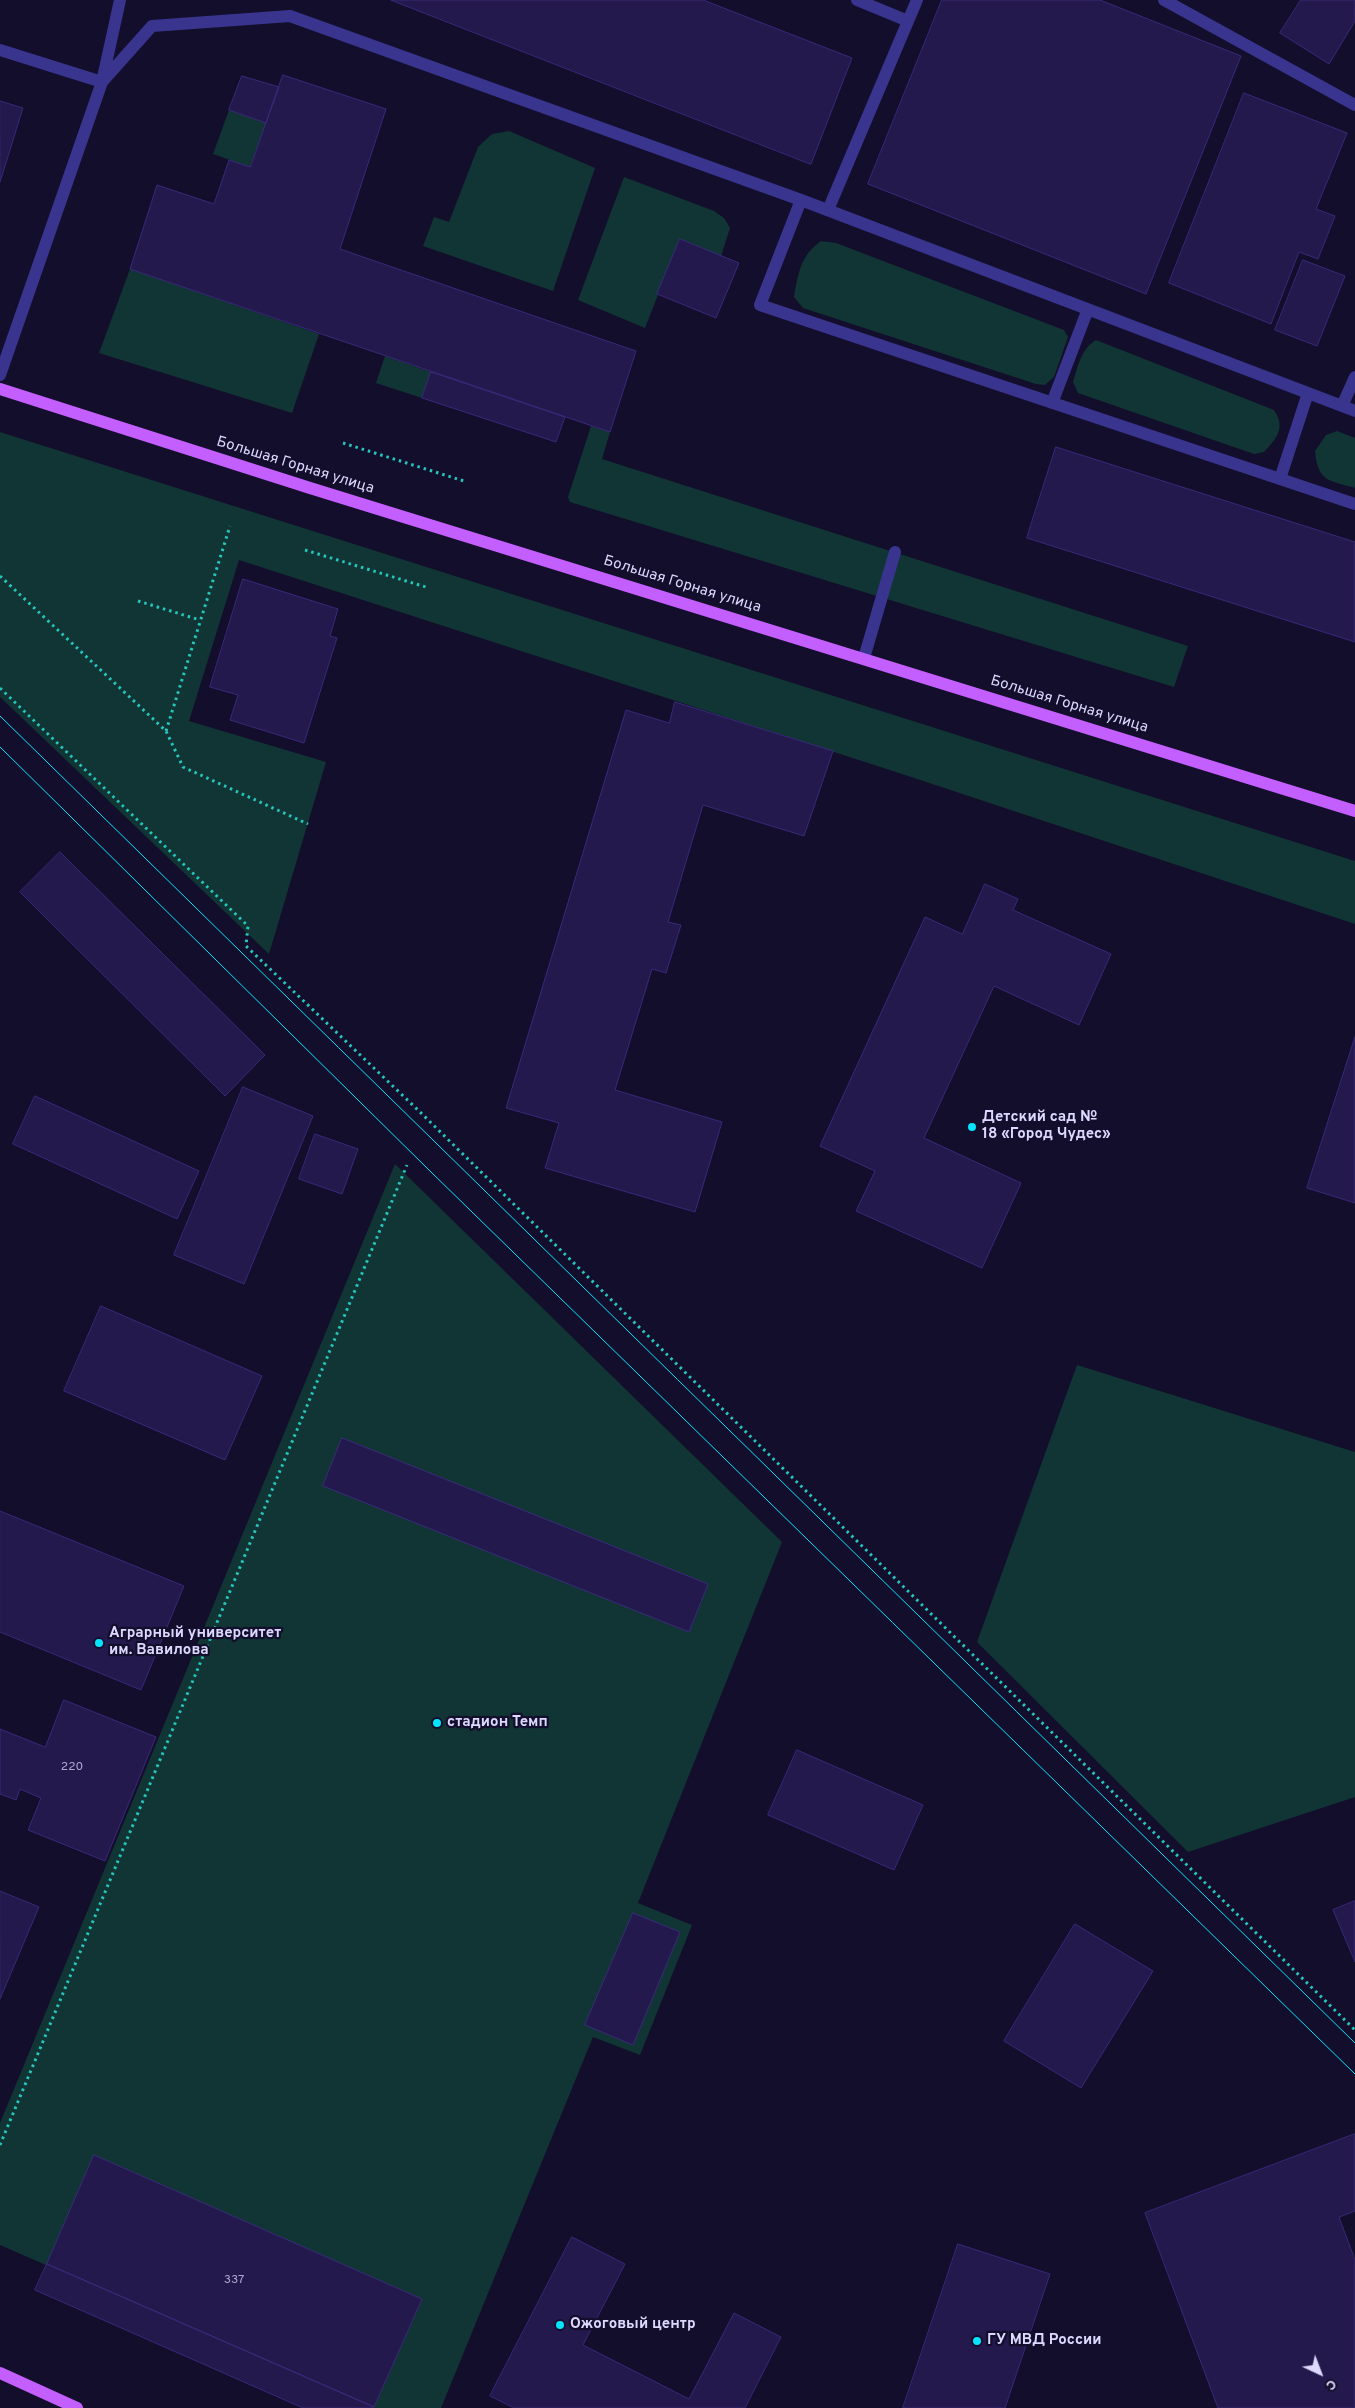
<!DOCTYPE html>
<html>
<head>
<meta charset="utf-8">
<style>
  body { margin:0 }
  #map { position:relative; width:1355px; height:2408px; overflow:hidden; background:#130e2b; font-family:Overpass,sans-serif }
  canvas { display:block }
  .north { position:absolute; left:1295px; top:2348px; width:50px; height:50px; -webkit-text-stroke:4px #130e2b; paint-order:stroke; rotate:137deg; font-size:14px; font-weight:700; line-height:20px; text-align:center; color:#dcd8ff }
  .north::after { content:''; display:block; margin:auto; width:18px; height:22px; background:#dcd8ff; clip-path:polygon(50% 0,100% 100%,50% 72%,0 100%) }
</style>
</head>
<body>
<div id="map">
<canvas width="1355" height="2408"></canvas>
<div class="north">С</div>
</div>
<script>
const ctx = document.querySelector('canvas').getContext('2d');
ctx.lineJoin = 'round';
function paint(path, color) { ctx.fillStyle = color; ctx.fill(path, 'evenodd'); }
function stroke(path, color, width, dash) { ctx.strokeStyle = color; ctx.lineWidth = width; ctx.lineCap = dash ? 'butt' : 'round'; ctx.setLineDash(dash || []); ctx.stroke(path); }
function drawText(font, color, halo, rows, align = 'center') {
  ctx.font = font + ' Overpass,sans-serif'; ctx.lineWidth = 4.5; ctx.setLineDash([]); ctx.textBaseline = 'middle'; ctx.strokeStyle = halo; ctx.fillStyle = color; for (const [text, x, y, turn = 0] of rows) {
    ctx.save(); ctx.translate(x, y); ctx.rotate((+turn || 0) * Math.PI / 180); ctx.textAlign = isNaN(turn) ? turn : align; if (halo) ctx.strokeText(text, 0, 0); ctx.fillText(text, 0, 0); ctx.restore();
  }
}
const green = new Path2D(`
  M229,110L266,123L250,167L213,154Z
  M509,131L595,168L553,291L423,246L434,217L449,222L478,147L492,134Z
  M624,177L714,211L724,218L730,228L721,256L680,239L645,328L578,300Z
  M821,241L836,243L1064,330L1068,337L1054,377L1045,385L1036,384L803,308L794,297C798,273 801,255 821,241Z
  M130,269L319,334L292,413L99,353Z
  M1096,340L1274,410C1286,428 1277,438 1264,452L1254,454L1078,393L1073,382C1078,366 1081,349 1096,340Z
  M385,356L431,372L422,398L376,383Z
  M591,426L610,432L602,459L1188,646L1174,687L570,502L568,497Z
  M1337,431L1355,438V488C1328,480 1318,482 1315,451L1326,435Z
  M0,432L1355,861V924L896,772L239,560L189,721L326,762L269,954L0,697Z
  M395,1164L782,1542L638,1903L692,1925L640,2055L593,2037L441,2408H375L0,2245V2123Z
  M1077,1365L1355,1452V1797L1188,1852L977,1642Z`);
const building = new Path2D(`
  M391,0H703L852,58L811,164Z
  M942,0H1100L1241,56L1146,294L868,184Z
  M1301,0H1355V21L1329,64L1280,33Z
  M283,75L386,109L340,249L636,351L610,432L130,269L157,185L214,204L229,160L250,167Z
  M242,76L279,87L266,123L229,110Z
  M1244,93L1347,133L1316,209L1335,216L1318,259L1299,252L1271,324L1169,283Z
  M0,101L23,108L0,182Z
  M680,239L739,263L716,318L657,294Z
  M1303,260L1345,276L1317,346L1275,330Z
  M431,372L565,417L556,442L422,398Z
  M1056,447L1355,542V642L1027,538Z
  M243,579L338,609L330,636L337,638L304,743L230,720L238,695L210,687Z
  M675,702L833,751L804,836L703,805L668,922L681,925L666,973L652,969L615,1090L722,1122L695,1212L545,1168L559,1123L506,1108L626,710L669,723Z
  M60,852L265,1055L225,1096L20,892Z
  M985,884L1018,899L1013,910L1111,954L1079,1025L994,986L924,1138L1021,1183L982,1268L856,1211L875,1171L820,1146L925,917L962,934Z
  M1355,1037V1203L1307,1188Z
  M243,1087L313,1116L244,1284L174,1255Z
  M35,1096L199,1171L177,1219L13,1144Z
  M315,1134L358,1149L342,1194L299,1179Z
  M101,1306L262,1376L225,1460L64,1391Z
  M342,1438L708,1584L689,1632L323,1486Z
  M0,1511L184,1586L141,1690L0,1632Z
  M64,1700L156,1737L105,1861L28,1830L41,1798L20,1789L16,1800L0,1794V1729L45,1747Z
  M797,1750L923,1805L894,1870L768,1815Z
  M0,1891L39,1907L0,1999Z
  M1355,1901V1962L1333,1910Z
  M633,1913L680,1932L633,2045L585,2025Z
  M1075,1924L1153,1971L1081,2088L1004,2041Z
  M1355,2134V2211L1339,2217L1355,2260V2408H1218L1145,2213Z
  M94,2155L422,2299L374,2407L47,2264Z
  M572,2237L625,2264L583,2345L689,2399L734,2313L781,2337L745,2408H514L490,2396Z
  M958,2244L1050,2274L1005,2408H903Z
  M47,2264L374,2407L373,2408H303L35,2290Z`);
const path = new Path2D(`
  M343,443L467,482
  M305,550L429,588
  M0,576L166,731L183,767L308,824
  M138,601L200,620
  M0,688L248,926L246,946L420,1112L1355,2030
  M166,731L230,526
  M0,2145L407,1165`);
const service = new Path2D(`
  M857,0L908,21
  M1164,0L1355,105
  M0,50L102,82L120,0
  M801,200L760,305L1355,504
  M828,210L917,0
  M0,375L102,82L152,26L290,16L801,200L1355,411
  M1052,403L1088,309
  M1342,406L1355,377
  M1280,479L1308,393
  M864,658L895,552`);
const primary = new Path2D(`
  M0,389L310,488L1355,811
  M0,2373L77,2408`);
const tram = new Path2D(`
  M0,716L1355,2043
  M0,747L430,1171L1355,2074`);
const markers = [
  [972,1127,5,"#04e4ff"],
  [99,1643,5,"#04e4ff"],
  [437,1723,5,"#04e4ff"],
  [560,2325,5,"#04e4ff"],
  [977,2341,5,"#04e4ff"]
];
const numberNames = [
  ["220",72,1768],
  ["337",234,2281]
];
const streetNames = [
  ["Большая Горная улица",295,466,17],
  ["Большая Горная улица",682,585,17],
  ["Большая Горная улица",1069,705,17]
];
const poiNames = [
  ["Детский сад №",982,1118],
  ["18 «Город Чудес»",982,1135],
  ["Аграрный университет",109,1634],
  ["им. Вавилова",109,1651],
  ["стадион Темп",447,1723],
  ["Ожоговый центр",570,2325],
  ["ГУ МВД России",987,2341]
];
paint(green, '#113534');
paint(building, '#24194d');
stroke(building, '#39297b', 1);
stroke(path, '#25c6bd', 3, [2.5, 4]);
stroke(service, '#39358e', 12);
stroke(primary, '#c45fff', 12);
stroke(tram, '#04e4ff', 1);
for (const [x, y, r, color] of markers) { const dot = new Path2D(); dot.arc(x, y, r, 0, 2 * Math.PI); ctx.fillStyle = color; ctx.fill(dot); stroke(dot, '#130e2b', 2); }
drawText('12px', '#aea8d2', null, numberNames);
drawText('15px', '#dcd8ff', '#130e2b', streetNames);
drawText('bold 15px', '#dcd8ff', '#130e2b', poiNames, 'left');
</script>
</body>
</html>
